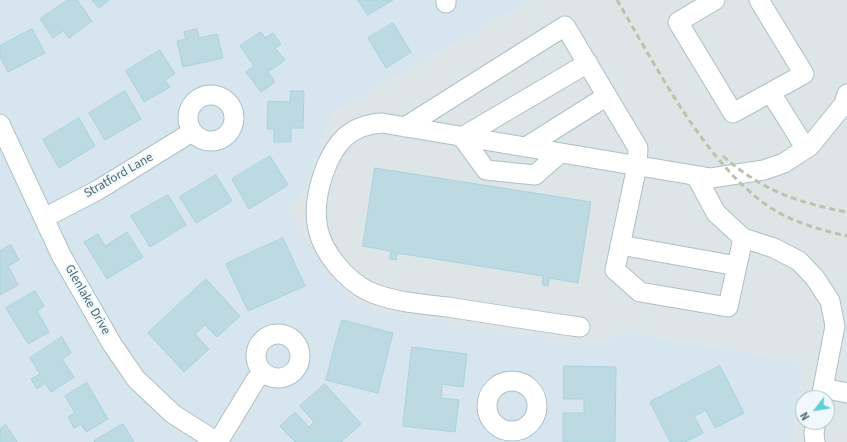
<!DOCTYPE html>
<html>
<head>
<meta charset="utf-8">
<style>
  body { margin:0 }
  #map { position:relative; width:847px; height:442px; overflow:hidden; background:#ebf4fa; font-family:"Source Sans 3",sans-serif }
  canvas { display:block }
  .north { position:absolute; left:795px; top:390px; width:40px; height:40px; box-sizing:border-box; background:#f1f8fd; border:1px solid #b1c0c6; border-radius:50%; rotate:239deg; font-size:11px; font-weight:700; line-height:16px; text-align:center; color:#516d73 }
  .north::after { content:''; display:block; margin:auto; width:14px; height:18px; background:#5fd0d6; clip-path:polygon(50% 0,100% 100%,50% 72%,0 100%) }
</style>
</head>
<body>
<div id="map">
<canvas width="847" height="442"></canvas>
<div class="north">N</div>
</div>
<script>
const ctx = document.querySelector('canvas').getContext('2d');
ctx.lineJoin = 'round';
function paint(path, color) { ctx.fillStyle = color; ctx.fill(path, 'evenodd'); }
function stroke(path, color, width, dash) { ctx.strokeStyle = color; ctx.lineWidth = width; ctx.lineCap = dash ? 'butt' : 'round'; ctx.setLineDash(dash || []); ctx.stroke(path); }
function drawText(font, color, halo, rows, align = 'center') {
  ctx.font = font + ' "Source Sans 3",sans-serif'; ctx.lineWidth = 4; ctx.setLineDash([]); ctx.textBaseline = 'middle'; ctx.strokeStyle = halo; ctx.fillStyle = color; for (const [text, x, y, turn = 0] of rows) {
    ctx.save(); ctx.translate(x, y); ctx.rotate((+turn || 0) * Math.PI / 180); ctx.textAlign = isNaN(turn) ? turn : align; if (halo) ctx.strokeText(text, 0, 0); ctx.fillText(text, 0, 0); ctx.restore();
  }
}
const residential = new Path2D(`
  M0,0H531L333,114L301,200L288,209L593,346L623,331L804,362L793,442H0Z`);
const industrial = new Path2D(`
  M531,0H847V442H793L804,362L623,331L593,346L383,312L355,301L323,268L287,209L301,200L333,114ZM803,398H827V422H803Z`);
const building = new Path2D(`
  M68,0H77L92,21L69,38L63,31L53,38L40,19Z
  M92,0H109L99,8Z
  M358,0H393L368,15Z
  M393,23L411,52L386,68L368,38Z
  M32,29L45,53L8,72L0,57V46Z
  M197,29L199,38L217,34L223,58L183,67L177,41L186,39L184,32Z
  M261,32L265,38L273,33L281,44L275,48L285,60L268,72L275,82L261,92L246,72L254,66L240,46Z
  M160,50L175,74L165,80L170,87L144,102L126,71Z
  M125,91L141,119L105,140L89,113Z
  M291,91H304L303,128H291V142H274V129H267L268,101L290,102Z
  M79,118L95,146L59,168L43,140Z
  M270,156L288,185L249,209L232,179Z
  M375,168L591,202L578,283L549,278L548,286L542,285L543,276L397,253L396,260L390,259L391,251L363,246Z
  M216,175L232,201L196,223L180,197Z
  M168,195L186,225L150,247L131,216Z
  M127,232L143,257L107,279L84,242L98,234L105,246Z
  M283,238L305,286L248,311L226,264Z
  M11,245L19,260L8,266L18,285L0,295V251Z
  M206,279L240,316L217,337L205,325L195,334L209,349L184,372L148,333Z
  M35,291L44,306L37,311L49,332L28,344L6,308Z
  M342,320L393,333L378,393L326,380Z
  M62,337L71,353L62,359L74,377L51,392L45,383L37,389L31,379L40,374L30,358Z
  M412,347L467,354L463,387L442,384L441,398L459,400L455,432L403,426Z
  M564,366L616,367L615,442H563V413H584V399H564Z
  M720,366L744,413L715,428L706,410L694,416L703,433L685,442H670L650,402Z
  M87,383L108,419L86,432L81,424L74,428L68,417L75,413L65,396Z
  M325,384L361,424L341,442H295L280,426L295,412L309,427L314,422L300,406Z
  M123,424L134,442H95L94,441Z
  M6,425L17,442H0V429Z`);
const minor = new Path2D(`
  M715,0L678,22L733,113L804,74L759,0
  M446,3V0
  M771,93L806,149
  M188 118a23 23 0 1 1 46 0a23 23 0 1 1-46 0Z
  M0,124L61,255L112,344L136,379L173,414L217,442
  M405,127L565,26L638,148L637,166L615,270L640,292L728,307L743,238L716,213L696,176
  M526,147L607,96
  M560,153L535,175L486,170L462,137L588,63
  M44,218L98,190L192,132
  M743,238L774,248L799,261L815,278L830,301L835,326L821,398
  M620,245L737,266
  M580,327C536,321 492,314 448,307C422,304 392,302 368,291C346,280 323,253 318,229C314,211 318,189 324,172C335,142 350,125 382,123L711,178L764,170L784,163L810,146L844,104L847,94
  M256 356a22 22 0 1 1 44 0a22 22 0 1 1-44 0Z
  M487 406a25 25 0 1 1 50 0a25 25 0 1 1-50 0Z
  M823,388L847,393
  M218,442L255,381L263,372
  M815,442L814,433L816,422`);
const rail = new Path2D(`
  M617,0C656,66 705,163 768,206C792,222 820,230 847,236
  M723,156C761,190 798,203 847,212`);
const streetNames = [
  ["Stratford Lane",119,176,-30],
  ["Glenlake Drive",87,300,60]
];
paint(residential, '#d7e6ee');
paint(industrial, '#dde5e7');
paint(building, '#bddae3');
stroke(building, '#a8d3de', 1);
stroke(minor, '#adc0c7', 21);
stroke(minor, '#fff', 19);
stroke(rail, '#bac4aa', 3, [6, 4]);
drawText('13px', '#516d73', '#f1f8fd', streetNames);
</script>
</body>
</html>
